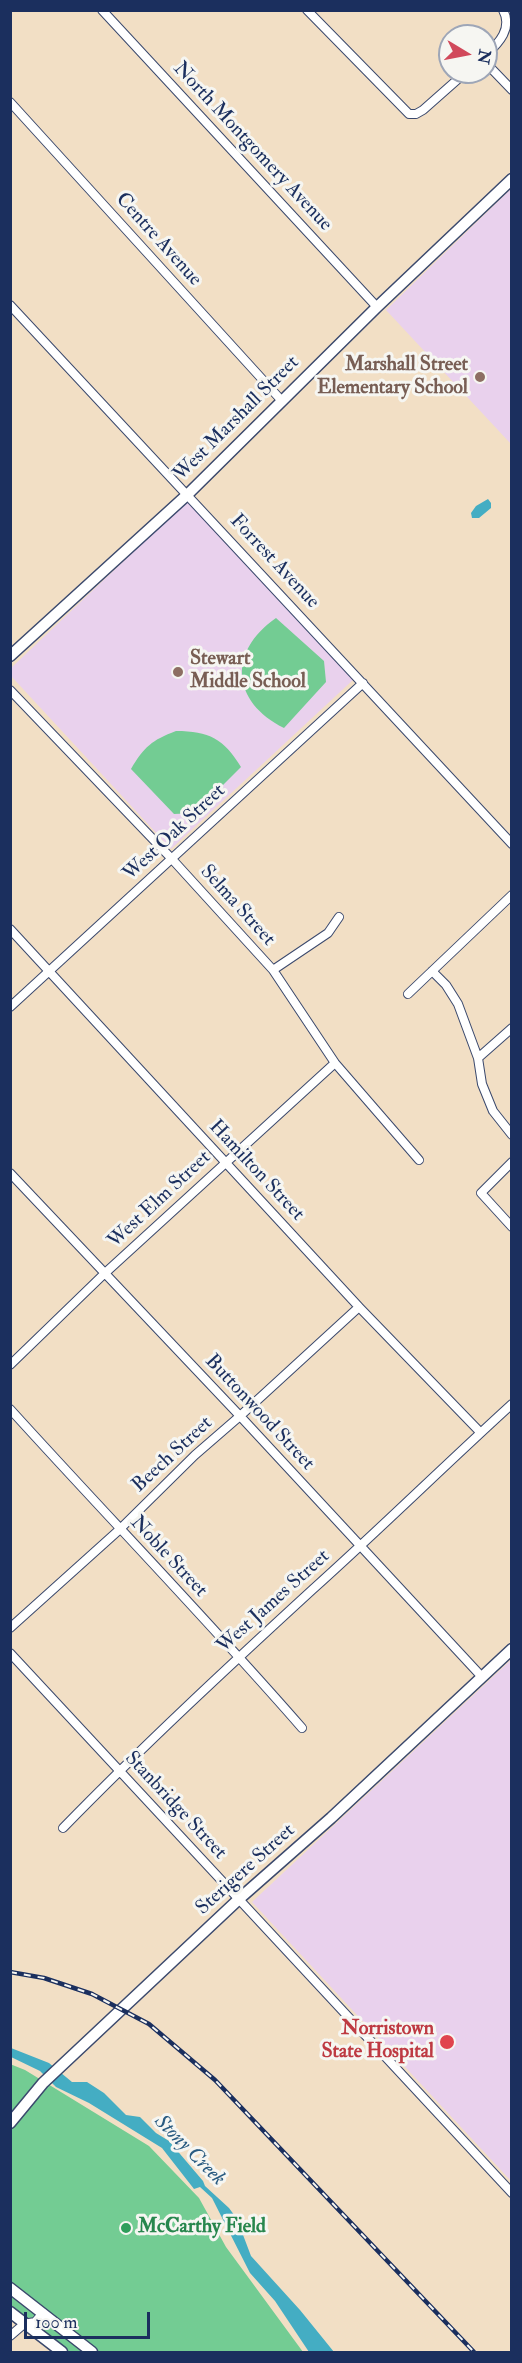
<!DOCTYPE html>
<html>
<head>
<meta charset="utf-8">
<style>
  body { margin:0 }
  #map { position:relative; width:522px; height:2363px; overflow:hidden; background:#f2dfc5; font-family:"IM FELL Double Pica",serif }
  canvas { display:block }
  .frame { position:absolute; inset:0; border:12px solid #1b2f5e; pointer-events:none }
  .north { position:absolute; left:438px; top:24px; width:60px; height:60px; box-sizing:border-box; background:#f6f6f2; border:2px solid #9ea6b7; border-radius:50%; rotate:100deg; font-size:16px; font-weight:700; line-height:24px; text-align:center; color:#1b2f5e }
  .north::after { content:''; display:block; margin:auto; width:21px; height:27px; background:#d1495b; clip-path:polygon(50% 0,100% 100%,50% 72%,0 100%) }
  .scale { position:absolute; left:24px; top:2312px; width:126px; height:27px; box-sizing:border-box; border:3px solid #1b2f5e; border-top:0; padding-left:8px; font-size:18px; line-height:21px; white-space:nowrap; color:#1b2f5e; -webkit-text-stroke:4px #f6f6f2; paint-order:stroke }
</style>
</head>
<body>
<div id="map">
<canvas width="522" height="2363"></canvas>
<div class="frame"></div>
<div class="north">N</div>
<div class="scale">100 m</div>
</div>
<script>
const ctx = document.querySelector('canvas').getContext('2d');
ctx.lineJoin = 'round';
function paint(path, color) { ctx.fillStyle = color; ctx.fill(path, 'evenodd'); }
function stroke(path, color, width, dash) { ctx.strokeStyle = color; ctx.lineWidth = width; ctx.lineCap = dash ? 'butt' : 'round'; ctx.setLineDash(dash || []); ctx.stroke(path); }
function drawText(font, color, halo, rows, align = 'center') {
  ctx.font = font + ' "IM FELL Double Pica",serif'; ctx.lineWidth = 6; ctx.setLineDash([]); ctx.textBaseline = 'middle'; ctx.strokeStyle = halo; ctx.fillStyle = color; for (const [text, x, y, turn = 0] of rows) {
    ctx.save(); ctx.translate(x, y); ctx.rotate((+turn || 0) * Math.PI / 180); ctx.textAlign = isNaN(turn) ? turn : align; if (halo) ctx.strokeText(text, 0, 0); ctx.fillText(text, 0, 0); ctx.restore();
  }
}
const built = new Path2D(`
  M511,189V444L386,310Z
  M187,501L353,680L171,849L11,676V668Z
  M511,1660V2181L252,1902Z`);
const green = new Path2D(`
  M276,618L324,661L326,682L284,728C232,702 227,652 276,618Z
  M176,731C209,731 224,739 241,767L195,813L174,814L131,769C144,747 152,740 176,731Z
  M10,2064L25,2070L149,2146L199,2198L226,2247L303,2352H53L11,2320Z`);
const water = new Path2D(`
  M488,499L491,503V508L479,518H472L471,513L476,506Z
  M11,2048L49,2063L72,2082H87L104,2093L126,2115L140,2117L156,2133L169,2141L203,2181L205,2186L229,2208L237,2219L251,2256L300,2310L334,2352H309L275,2301L250,2273L212,2198L200,2187L194,2189L162,2148L89,2103L56,2087L40,2071L11,2057Z`);
const minor = new Path2D(`
  M102,10L377,307
  M307,10L409,114H416L423,110L466,72
  M486,55C499,43 513,28 503,10
  M486,63L512,90
  M10,102L282,401
  M10,305L512,844
  M10,690L171,858L273,970L335,1063L419,1160
  M10,929L359,1307L480,1432
  M273,970L328,933L339,917
  M432,971L446,985L458,1004L478,1058L482,1084L493,1111L512,1135
  M408,994L512,895
  M10,1007L363,683
  M478,1058L512,1028
  M512,1162L481,1193L512,1227
  M10,1173L240,1416L482,1677
  M10,1365L104,1274L335,1063
  M10,1409C107,1516 207,1619 302,1728
  M10,1628L119,1530L195,1455L240,1416L359,1307
  M10,1653L512,2193
  M63,1828C144,1745 227,1668 312,1590C380,1529 445,1465 512,1404
  M10,2336L24,2324L35,2322L43,2313`);
const tertiary = new Path2D(`
  M10,656L188,494L377,307L512,179
  M10,2123L43,2083L239,1899L331,1818L512,1649
  M10,2288L92,2352
  M10,2312L62,2352`);
const rail = new Path2D(`
  M10,1972L44,1978L92,1994L149,2024L215,2080L474,2352`);
const markers = [
  [480,377,6,"#8d6e63"],
  [178,672,6,"#8d6e63"],
  [447,2042,8,"#e0444e"],
  [126,2228,6,"#2e9e5b"]
];
const streetNames = [
  ["North Montgomery Avenue",252,147,47],
  ["Centre Avenue",158,240,48],
  ["West Marshall Street",237,419,-45],
  ["Forrest Avenue",274,562,47],
  ["West Oak Street",175,833,-43],
  ["Selma Street",237,906,48],
  ["Hamilton Street",256,1171,47],
  ["West Elm Street",160,1200,-43],
  ["Buttonwood Street",259,1413,47],
  ["Beech Street",173,1455,-43],
  ["Noble Street",168,1557,47],
  ["West James Street",274,1602,-42],
  ["Stanbridge Street",175,1806,47],
  ["Sterigere Street",246,1870,-42]
];
const educationNames = [
  ["Marshall Street",468,366],
  ["Elementary School",468,389],
  ["Stewart",190,660,"left"],
  ["Middle School",190,683,"left"]
];
const healthNames = [
  ["Norristown",434,2030],
  ["State Hospital",434,2053]
];
const leisureNames = [
  ["McCarthy Field",138,2228]
];
const waterNames = [
  ["Stony Creek",189,2151,45]
];
paint(built, '#e9d1ed');
paint(green, '#73cc93');
paint(water, '#44adc3');
stroke(minor, '#3b496d', 10);
stroke(tertiary, '#3b496d', 13);
stroke(minor, '#fff', 8);
stroke(tertiary, '#fff', 10);
stroke(rail, '#1b2f5e', 4.5);
stroke(rail, '#f6f6f2', 2, [7]);
for (const [x, y, r, color] of markers) { const dot = new Path2D(); dot.arc(x, y, r, 0, 2 * Math.PI); ctx.fillStyle = color; ctx.fill(dot); stroke(dot, '#f6f6f2', 2); }
drawText('20px', '#1b2f5e', '#f6f6f2', streetNames);
drawText('bold 20px', '#785e54', '#f6f6f2', educationNames, 'right');
drawText('bold 20px', '#be3a42', '#f6f6f2', healthNames, 'right');
drawText('bold 20px', '#27864d', '#f6f6f2', leisureNames, 'left');
drawText('italic 21px', '#295b81', '#f6f6f2', waterNames);
</script>
</body>
</html>
